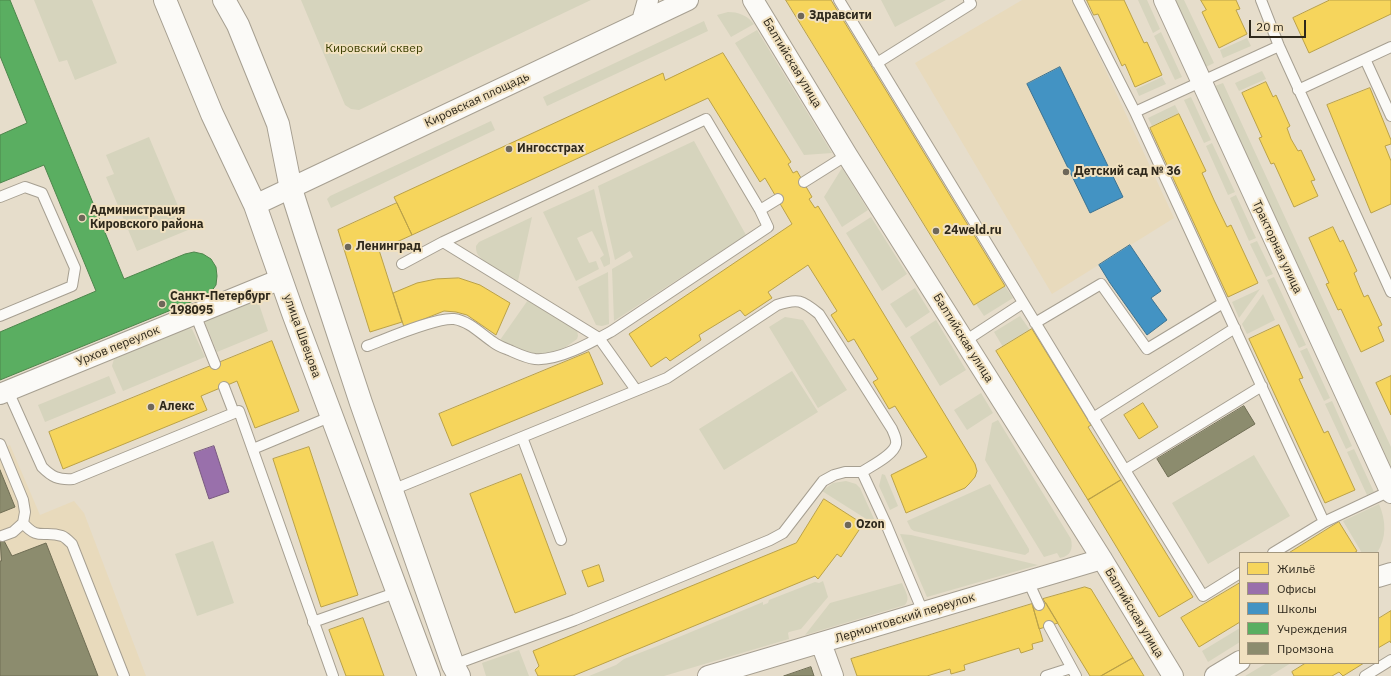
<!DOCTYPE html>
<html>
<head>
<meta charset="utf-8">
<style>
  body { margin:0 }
  #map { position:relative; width:1391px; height:676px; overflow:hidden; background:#e6ddcb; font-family:"IBM Plex Sans",sans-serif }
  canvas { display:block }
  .legend { position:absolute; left:1239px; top:552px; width:140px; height:112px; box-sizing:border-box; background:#f1e1c0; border:1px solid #a3977e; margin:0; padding:5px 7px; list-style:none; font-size:12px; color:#2e281b }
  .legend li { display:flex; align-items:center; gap:8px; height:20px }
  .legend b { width:20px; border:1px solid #a3977e }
  .scale { position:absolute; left:1249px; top:20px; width:57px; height:18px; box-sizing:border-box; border:2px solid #2e281b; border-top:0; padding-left:5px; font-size:12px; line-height:14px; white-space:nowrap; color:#2e281b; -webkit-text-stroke:3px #f1e1c0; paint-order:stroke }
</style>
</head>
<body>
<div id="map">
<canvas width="1391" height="676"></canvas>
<ul class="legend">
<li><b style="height:11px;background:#f6d55c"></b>Жильё</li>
<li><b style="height:11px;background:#9970ab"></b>Офисы</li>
<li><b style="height:11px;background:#4393c3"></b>Школы</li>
<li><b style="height:11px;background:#5aae61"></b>Учреждения</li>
<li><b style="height:11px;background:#8c8c6e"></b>Промзона</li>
</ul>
<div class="scale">20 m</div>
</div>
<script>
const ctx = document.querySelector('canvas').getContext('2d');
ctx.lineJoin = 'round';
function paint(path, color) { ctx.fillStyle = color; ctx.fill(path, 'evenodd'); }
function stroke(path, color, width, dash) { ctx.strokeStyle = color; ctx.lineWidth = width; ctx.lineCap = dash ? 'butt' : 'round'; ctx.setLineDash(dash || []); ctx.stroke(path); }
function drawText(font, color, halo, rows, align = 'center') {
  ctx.font = font + ' "IBM Plex Sans",sans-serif'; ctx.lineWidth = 4; ctx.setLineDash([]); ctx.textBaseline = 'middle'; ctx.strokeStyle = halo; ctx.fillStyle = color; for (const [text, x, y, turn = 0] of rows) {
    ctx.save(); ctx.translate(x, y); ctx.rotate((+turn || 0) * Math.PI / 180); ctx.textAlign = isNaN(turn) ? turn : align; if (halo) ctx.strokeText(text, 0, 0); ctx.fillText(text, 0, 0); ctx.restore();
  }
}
const built = new Path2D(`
  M1022,0H1073L1174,218L1052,294L915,63Z
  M10,445L40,515L74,501L84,513L146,676H0V449Z`);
const green = new Path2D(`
  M34,0H92L117,63L75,80L67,60L59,62Z
  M301,0H591L359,110L351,109L345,105Z
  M881,0H946L895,27Z
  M1138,0H1147L1160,29L1153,33Z
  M1175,0H1184L1214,63L1206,67Z
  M728,12C738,12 747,15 754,24L731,37L717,15Z
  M704,21L708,31L547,106L543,97Z
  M757,30L832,153L804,155L735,43Z
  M1161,32L1182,77L1175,80L1154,36Z
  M1247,38L1251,46L1223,58L1220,50Z
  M1262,71L1266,79L1239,91L1235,83Z
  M1162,77L1166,84L1139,96L1136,89Z
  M1223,83L1391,447V467L1215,86Z
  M1191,97L1211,140L1204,143L1184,100Z
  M1175,105L1179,113L1152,126L1148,118Z
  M491,121L495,130L331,208L327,199L330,196Z
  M149,137L188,230L137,251L106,177L114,174L106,155Z
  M694,141L746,235L614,321L612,269L633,257L630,251L615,260L598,186Z
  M1212,143L1235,192L1228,195L1206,146Z
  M842,168L868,210L842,227L824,197Z
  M594,189L610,259V264L604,267L600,258L604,255L592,231L577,238L589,263L596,261L599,269L576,281L543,212Z
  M1236,195L1256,238L1249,241L1230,198Z
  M532,217L518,281C507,274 486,265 478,255C476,252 476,249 476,246L479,242Z
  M871,217L907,274L882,291L846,233Z
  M1257,241L1273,274L1266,277L1250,244Z
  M608,272L609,324L602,326L596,325L578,287Z
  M1274,277L1306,345L1299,348L1267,280Z
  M1005,286L1013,298L984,316L976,304Z
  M915,288L930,312L906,328L890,304Z
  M1260,289L1239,318L1232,302Z
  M1263,294L1275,320L1247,334L1242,324Z
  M528,300L577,330L578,336L577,339C548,362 530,357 500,340Z
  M250,302H255L259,304L268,331L217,352L204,320Z
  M1020,316L1030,330L1003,347L994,332Z
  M785,317L803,320L847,390L818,408L769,327Z
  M936,320L966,370L940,386L910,337Z
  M186,327L192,329L205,357L123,391L112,366L114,359Z
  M1307,348L1330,398L1324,401L1300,351Z
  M792,371L818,412L724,470L699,429Z
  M109,376L116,393L45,422L38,405Z
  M981,393L993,413L967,430L954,410Z
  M1332,401L1352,446L1346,449L1325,404Z
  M998,420L1071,539C1073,549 1071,556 1060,558L1057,553L1044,557L985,460L992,423Z
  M1354,449L1374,492L1367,495L1347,452Z
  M1254,455L1290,516L1208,564L1172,503Z
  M882,474L885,475L898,506L890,510L879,486Z
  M846,481L856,484L860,488L875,521L871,522L822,491L833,483Z
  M990,484L1029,549V552L1025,555L914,531L911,529L907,521Z
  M1379,504C1386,521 1387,537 1377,553H1362L1343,521Z
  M900,534L911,535L1038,565L927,597Z
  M213,541L234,603L197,616L175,554Z
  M823,581L828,597L801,629L789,632L788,633L789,639L664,676H589L616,665L624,659L655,647L763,602V605L768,603L769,600L815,582L819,583Z
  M902,583C905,591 911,598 905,605L805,635L830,603Z
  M1240,628V642L1208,662L1202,651Z
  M519,650L529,676H486L482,663Z
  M1267,663H1291L1270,676H1245Z`);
const homes = new Path2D(`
  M786,0H831L1005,286L974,305Z
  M1087,0H1124L1144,43L1147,42L1162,75L1135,87L1125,64L1122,66L1098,14L1094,15Z
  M1201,0H1236L1240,9L1236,10L1247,34L1219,48L1202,12L1206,10Z
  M1330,0H1391V14L1309,53L1293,18Z
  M723,53L791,162L788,164L793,173L797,171L812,197L809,199L815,208L818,206L975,464L977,471L975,477L969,484L965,488L906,513L891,475L927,457L895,406L889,409L873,382L878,379L854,339L848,342L831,315L837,311L808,265L768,292L772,298L745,316L740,310L699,335L701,340L670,361L666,357L651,367L629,334L792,224L765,178L760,182L708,98L412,235L394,197L663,73L665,80Z
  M1266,82L1273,97L1276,95L1290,126L1287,128L1291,139L1298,151L1301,150L1315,180L1311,181L1318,196L1294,207L1274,163L1271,164L1259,138L1262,137L1242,93Z
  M1370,88L1391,140V144L1385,146L1391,161V204L1371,213L1327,105Z
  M1179,114L1206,171L1202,173L1214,200L1227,227L1231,225L1258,283L1228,297L1150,128Z
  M397,203L412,235L379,250L402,322L370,332L338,230Z
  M1333,227L1340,242L1343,240L1357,271L1354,273L1358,283L1364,297L1368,295L1382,325L1378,327L1384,341L1361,352L1341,309L1338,310L1326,284L1329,283L1309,238Z
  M459,278L480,285L510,303L496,335L467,315L456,312L444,311L404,327L393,293L417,283L436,279Z
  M1279,325L1303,378L1299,379L1324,433L1328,431L1355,490L1325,503L1249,339Z
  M1032,329L1091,425L1088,427L1121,480L1088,500L996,351Z
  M272,341L299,411L255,428L237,381L201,396L207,410L63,469L49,432Z
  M589,352L603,384L452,446L439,414Z
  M1391,376V415L1376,383Z
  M1143,403L1158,427L1139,439L1124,415Z
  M309,447L358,595L321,607L273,459Z
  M521,474L566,594L515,613L470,494Z
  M1121,480L1193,597L1159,617L1088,500Z
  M824,499L863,524L841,557L837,554L818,579L815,576L573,676H538L535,670L539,666L533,651L796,543Z
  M1339,522L1357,551L1354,553H1289Z
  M599,565L604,581L588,587L582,571Z
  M1240,583V622L1199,647L1181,618Z
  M1085,587L1091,589L1133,658L1101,676H1090L1043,599Z
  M1046,603L1058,623L1039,629L1033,607Z
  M1032,604L1043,641L1032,644L1033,649L1021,653L1019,648L964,665L965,670L951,674L950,669L927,676H857L851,659Z
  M1391,611V643L1390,641L1378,648V619Z
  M363,618L384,676H346L329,630Z
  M1133,658L1144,676H1101Z
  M1306,663H1364L1343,676L1339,672L1332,676H1294L1292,672Z`);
const offices = new Path2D(`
  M214,446L229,492L209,499L194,453Z`);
const schools = new Path2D(`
  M1060,67L1123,197L1090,213L1027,84Z
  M1130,245L1161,291L1151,298L1167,320L1147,335L1110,283L1099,265Z`);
const public = new Path2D(`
  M0,0H10L124,279L185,254L194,252L203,254L211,259L216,267L217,276L216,285L211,292L203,297L0,380V332L96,291L44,165L0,183V135L27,123L0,56Z`);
const industry = new Path2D(`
  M1244,406L1255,424L1168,477L1157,459Z
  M0,470L15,507L0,513Z
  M0,533L12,556L46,543L98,676H0V561H1Z
  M811,667L814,676H784Z`);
const lane = new Path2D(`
  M839,0L1125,470L1203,596L1240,573
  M1078,0L1135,112L1324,522
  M1261,0L1279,46L1391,292
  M1365,59L1391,116
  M877,63L971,4L969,0
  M1298,90L1391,47
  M1135,112L1279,46
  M804,182L847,155
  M0,197L25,187L42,193L75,268L72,286L0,316
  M760,210L778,199
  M443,242L599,338L636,390
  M195,314L215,364
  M1035,323L1101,284L1147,349L1223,303
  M965,341L1023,303
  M367,346C386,339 436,317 454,319C469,321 481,334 493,342C498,346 504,348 509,350C518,354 526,358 535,359C559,361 592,342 612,331L768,227L760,210L706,119L443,242L402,264
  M224,387L234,413
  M8,391L42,467C52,477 58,480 73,479L239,411L333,676
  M1093,418L1235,328
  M522,437L561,540
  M0,444L23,500L25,512L23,523L13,532L2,536
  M253,449L332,416
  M1125,470L1262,386
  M392,490L667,378L777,305C798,298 802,300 819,314L892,429C894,434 897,439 896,444C894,455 871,466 862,472L886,524L923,612
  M23,523C38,541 44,530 62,536C65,537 69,541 72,544L124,676
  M1273,553L1324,522L1390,491
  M1028,581L1039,605
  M313,622L398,592
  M1049,626L1076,676
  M453,665L575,620L770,540L783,533L823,481L834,475L845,472H862
  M1046,676L1071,668
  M1365,676L1391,660`);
const street = new Path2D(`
  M753,0L847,155L1102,559L1173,676
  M1164,0L1391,493
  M642,21L648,0
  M255,205L688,0
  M0,394L281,279
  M1378,577L1391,573
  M821,643L833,676
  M708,676L1102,559
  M1215,676L1240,661`);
const secondary = new Path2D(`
  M165,0L212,114L255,205L293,313L429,676
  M224,0L238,25L278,124L291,189L305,233L361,403L453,665L459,676`);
const markers = [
  [801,16,4,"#6e6759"],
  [509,149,4,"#6e6759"],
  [1066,172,4,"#6e6759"],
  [82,218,4,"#6e6759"],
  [936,231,4,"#6e6759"],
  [348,247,4,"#6e6759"],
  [162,304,4,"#6e6759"],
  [151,407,4,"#6e6759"],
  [848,525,4,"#6e6759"]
];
const poiNames = [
  ["Здравсити",809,16],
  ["Ингосстрах",517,149],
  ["Детский сад № 36",1074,172],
  ["Администрация",90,211],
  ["Кировского района",90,225],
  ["24weld.ru",944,231],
  ["Ленинград",356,247],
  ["Санкт-Петербург",170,297],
  ["198095",170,311],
  ["Алекс",159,407],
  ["Ozon",856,525]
];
const parkNames = [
  ["Кировский сквер",374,49]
];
const streetNames = [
  ["Балтийская улица",792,63,59],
  ["Кировская площадь",477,100,-25],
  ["Тракторная улица",1277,247,65],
  ["улица Швецова",302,336,70],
  ["Балтийская улица",963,338,58],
  ["Урхов переулок",118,346,-22],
  ["Балтийская улица",1134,613,59],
  ["Лермонтовский переулок",905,618,-17]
];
paint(built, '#e8dabc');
paint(green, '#d6d4bd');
paint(homes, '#f6d55c');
stroke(homes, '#baa148', 1);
paint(offices, '#9970ab');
stroke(offices, '#795a80', 1);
paint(schools, '#4393c3');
stroke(schools, '#3d7391', 1);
paint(public, '#5aae61');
stroke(public, '#4d864c', 1);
paint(industry, '#8c8c6e');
stroke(industry, '#706e55', 1);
stroke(lane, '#a69f91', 12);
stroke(street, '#a69f91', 22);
stroke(secondary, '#a69f91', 24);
stroke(lane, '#fbfaf7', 10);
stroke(street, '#fbfaf7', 20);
stroke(secondary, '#fbfaf7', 22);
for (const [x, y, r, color] of markers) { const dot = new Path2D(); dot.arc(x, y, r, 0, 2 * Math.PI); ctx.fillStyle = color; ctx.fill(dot); stroke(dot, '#f1e1c0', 1.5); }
drawText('bold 12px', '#2e281b', '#f1e1c0', poiNames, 'left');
drawText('12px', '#3b3f00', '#f1e1c0', parkNames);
drawText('12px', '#2e281b', '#f1e1c0', streetNames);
</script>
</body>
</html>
